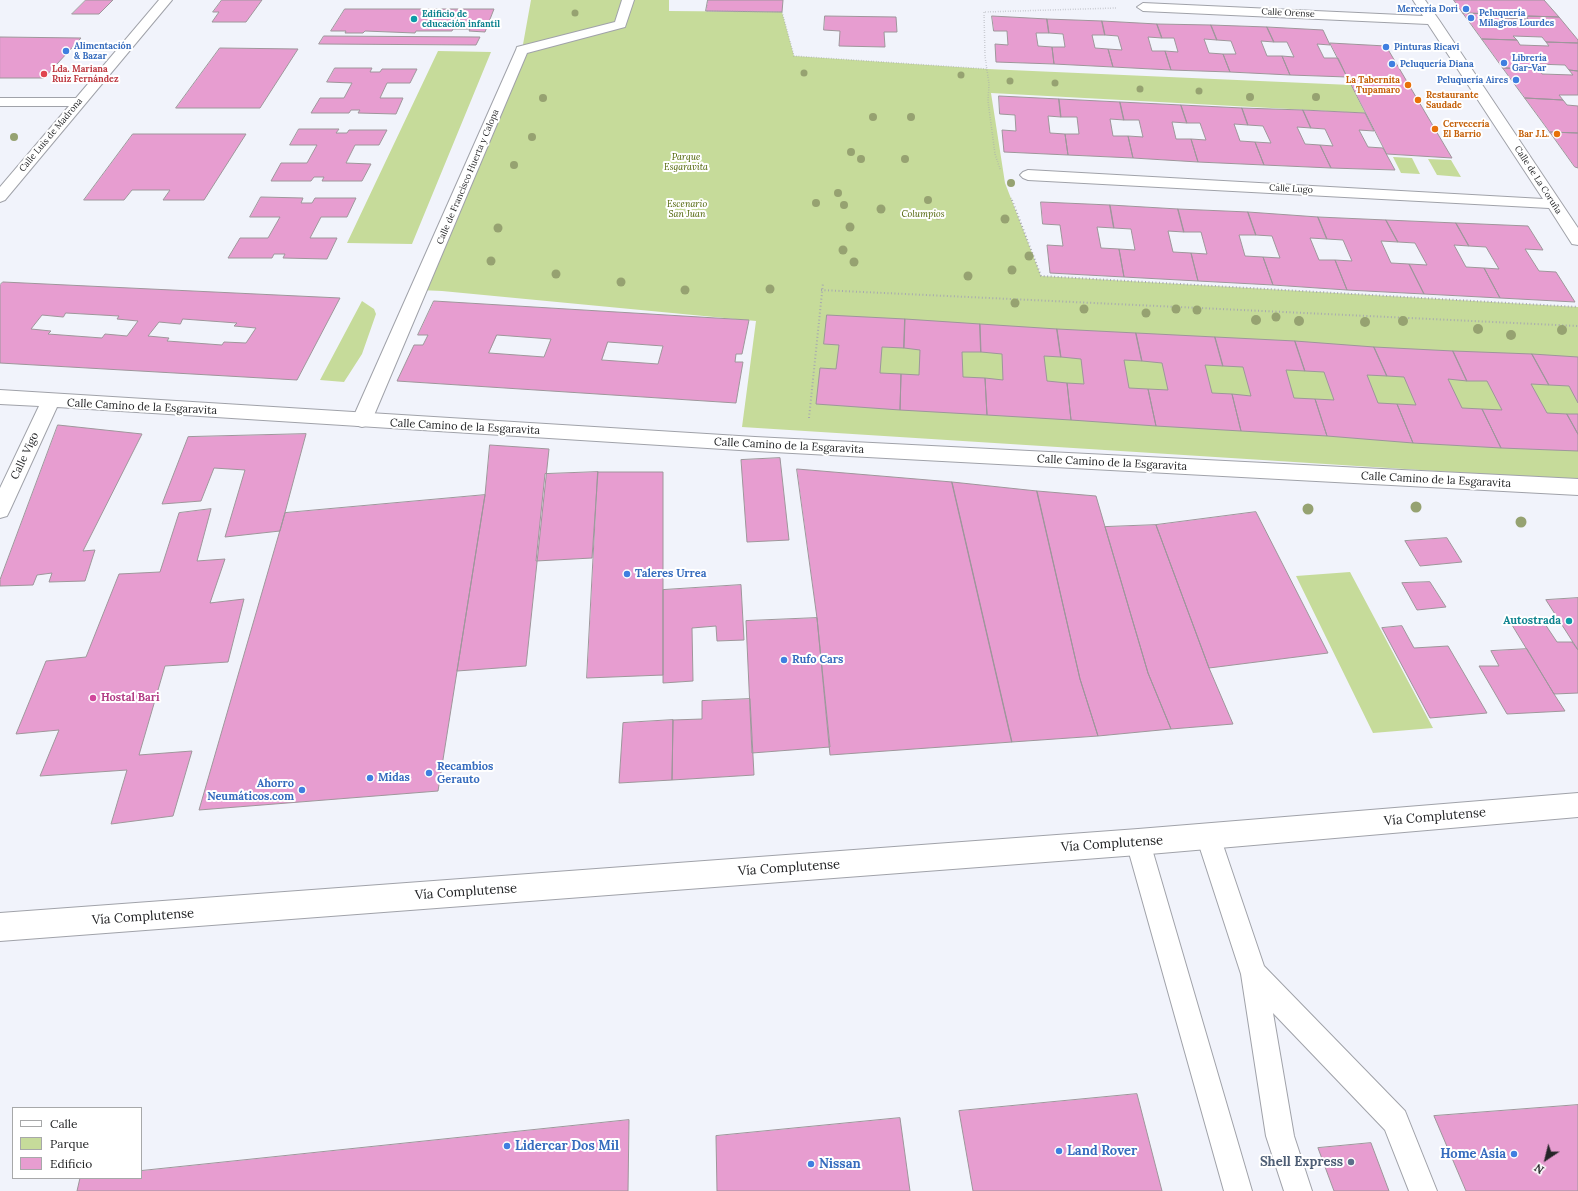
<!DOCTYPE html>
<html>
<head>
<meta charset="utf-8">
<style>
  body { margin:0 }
  #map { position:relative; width:1578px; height:1191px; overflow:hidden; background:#f1f3fb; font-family:Lora,serif }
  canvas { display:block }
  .legend { position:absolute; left:12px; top:1107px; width:130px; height:72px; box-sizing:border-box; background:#fff; border:1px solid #a7a8a9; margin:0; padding:5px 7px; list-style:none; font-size:12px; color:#242527 }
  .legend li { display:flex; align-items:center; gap:8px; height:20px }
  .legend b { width:20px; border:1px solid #a7a8a9 }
  .north { position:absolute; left:1526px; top:1139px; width:40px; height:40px; -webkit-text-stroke:3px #fff; paint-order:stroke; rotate:215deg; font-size:11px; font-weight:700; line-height:16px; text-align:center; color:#242527 }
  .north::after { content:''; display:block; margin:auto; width:14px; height:18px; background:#242527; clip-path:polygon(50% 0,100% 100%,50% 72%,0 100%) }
</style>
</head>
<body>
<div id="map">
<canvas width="1578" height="1191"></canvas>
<ul class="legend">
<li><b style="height:5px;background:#fff"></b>Calle</li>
<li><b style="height:11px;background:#c6db9a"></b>Parque</li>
<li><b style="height:11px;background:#e79dd0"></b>Edificio</li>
</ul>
<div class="north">N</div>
</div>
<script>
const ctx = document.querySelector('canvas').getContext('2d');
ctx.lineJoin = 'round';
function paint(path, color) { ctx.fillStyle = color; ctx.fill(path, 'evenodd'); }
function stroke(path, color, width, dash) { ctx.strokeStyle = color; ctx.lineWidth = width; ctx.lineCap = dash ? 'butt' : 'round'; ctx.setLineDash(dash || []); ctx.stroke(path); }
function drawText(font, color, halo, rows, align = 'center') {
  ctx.font = font + ' Lora,serif'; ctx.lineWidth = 4; ctx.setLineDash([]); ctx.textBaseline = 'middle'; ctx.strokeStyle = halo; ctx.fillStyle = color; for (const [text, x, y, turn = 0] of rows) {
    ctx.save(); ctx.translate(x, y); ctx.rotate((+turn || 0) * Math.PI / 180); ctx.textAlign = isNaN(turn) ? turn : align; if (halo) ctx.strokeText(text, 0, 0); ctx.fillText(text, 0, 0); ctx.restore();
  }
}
const green = new Path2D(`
  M531,0H669V11L782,12L794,56L987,69L1351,85L1365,113L991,93L1005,183L1041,276L1578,307V480L742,427L756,321L442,291L419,290L522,50Z
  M438,51L491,52L412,244L347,243Z
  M1393,157L1412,158L1420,174L1401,173Z
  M1428,159L1451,160L1461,177L1437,175Z
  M362,301L374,309L376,314L362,354L344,382L320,380Z
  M1350,572L1433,728L1373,733L1296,576Z`);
const building = new Path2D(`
  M86,0H113L99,14H72Z
  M222,0H262L246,22H212L219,12H213Z
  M708,0H783L782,12L706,11Z
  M1454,0H1544L1559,17L1526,16L1521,11L1493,10L1496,14L1463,13Z
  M345,9H494L485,32L469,31L470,29H453L452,31H416L415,33L365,31L363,33H345L346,31H331Z
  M1463,13L1496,14L1499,18L1528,19L1526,16L1559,17L1578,40V43L1546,42L1542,37L1513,36L1517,40L1482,39Z
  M825,16L896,17L897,32H884L885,47L839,46L840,31L824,30Z
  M992,16L1047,19L1049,33H1036L1038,46L1052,47L1054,64L996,62L995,44L1008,45L1007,31H994Z
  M1047,19L1102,21L1105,35H1092L1095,48L1108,49L1113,67L1054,64L1052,47H1065L1063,34L1049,33Z
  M1102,21L1157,24L1162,38L1148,37L1152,51H1165L1171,70L1113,67L1108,49L1122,50L1118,36L1105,35Z
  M1157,24L1211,25L1217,40L1204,39L1209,53L1223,54L1230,72L1171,70L1165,51L1178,52L1174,38H1162Z
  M1211,25L1267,27L1274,42L1261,41L1267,56H1282L1290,75L1230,72L1223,54H1236L1231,41L1217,40Z
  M1267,27L1323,30L1330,45L1317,44L1324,58H1338L1347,77L1290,75L1282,56L1294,57L1287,42H1274Z
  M324,36L480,37L476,45L319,44Z
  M0,37L81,38L44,78H0Z
  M1482,39L1517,40L1520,45L1549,46L1546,42L1578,43V71L1569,70L1565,65L1535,64L1539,69L1503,68Z
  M1330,43L1386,46L1452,158L1387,154Z
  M220,48L298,49L260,108H176Z
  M335,68H372L370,72H380L382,69H417L410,83H387L380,98H403L396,114L358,113L360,110H351L349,113H311L320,98H344L352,83L327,82Z
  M1503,68L1539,69L1542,74L1573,75L1569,70L1578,71V95H1559L1563,100L1525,98Z
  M999,96L1059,99L1061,117L1048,116L1050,133L1065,134L1068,155L1004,152L1002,130L1016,131L1015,115L1000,114Z
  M1525,98L1563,100L1567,105L1578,106V133L1550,132Z
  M1059,99L1120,102L1124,120L1110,119L1113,136H1128L1133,158L1068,155L1065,134H1079L1077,117H1061Z
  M1120,102L1181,105L1187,123L1172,122L1176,139H1191L1198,162L1133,158L1128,136L1143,137L1139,120H1124Z
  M1181,105L1242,108L1248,125L1234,124L1240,141L1255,142L1264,165L1198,162L1191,139L1206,140L1200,123H1187Z
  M1242,108L1303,110L1311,128L1297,127L1305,144L1320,145L1331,168L1264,165L1255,142L1271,143L1263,126L1248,125Z
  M1303,110L1365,113L1374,131L1359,130L1368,147L1383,148L1395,170L1331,168L1320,145L1333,146L1325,129L1311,128Z
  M299,129H339L336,133H347L349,130H387L379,145H355L346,163L371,164L362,181H322L324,177H314L311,181H271L281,163H307L317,145H290Z
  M1550,132L1578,133V168L1575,167Z
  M133,134H246L204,200H163L170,190H132L124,200H84Z
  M261,197L303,198L301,203H312L315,198H356L347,217H321L310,238H337L327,259L283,258L285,254H274L272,258H228L240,238H268L280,217H250Z
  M1041,202L1110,205L1114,228L1097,227L1101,248L1119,249L1124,277L1050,273L1047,245L1063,246L1060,225L1043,224Z
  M1110,205L1178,209L1184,232L1168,231L1173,252L1191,253L1198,281L1124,277L1119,249L1135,250L1131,229L1114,228Z
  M1178,209L1248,212L1256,235H1239L1245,256L1263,257L1273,285L1198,281L1191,253L1207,254L1201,232H1184Z
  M1248,212L1318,217L1327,239L1310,238L1319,260H1335L1347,290L1273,285L1263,257L1280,258L1272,236L1256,235Z
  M1318,217L1386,220L1398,242L1381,241L1391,263L1409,264L1424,294L1347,290L1335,260L1352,261L1343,240L1327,239Z
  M1386,220L1456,223L1469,246L1454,245L1466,267L1484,268L1500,298L1424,294L1409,264L1427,265L1415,243L1398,242Z
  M1456,223L1528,226L1543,250L1525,249L1539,271L1556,272L1575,302L1500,298L1484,268L1499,269L1486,247L1469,246Z
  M3,282L340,298L297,380L0,363V285ZM66,313L119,316L117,319L138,321L127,336L105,334L102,338L48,334L51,331L31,329L42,315L63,317ZM183,319L237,323L234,326L256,328L246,343L224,342L222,345L167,341L169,338L148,336L159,322L180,324Z
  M434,301L749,320L742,354H736L735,362H743L736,403L397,381L414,345H423L428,335H418ZM497,335L551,339L544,357L489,353ZM608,342L663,346L658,364L602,360Z
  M827,315L905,319L904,348L882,347L880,373L901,374L900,410L816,404L820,368L836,369L839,345L824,344Z
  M905,319L980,324L981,352H962L963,377L985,378L987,415L900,410L901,374L919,375L920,350L904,348Z
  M980,324L1057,329L1061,357L1044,356L1047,381L1067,383L1071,420L987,415L985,378L1003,380L1002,354L981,352Z
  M1057,329L1136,333L1142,361L1124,360L1129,388L1148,389L1156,426L1071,420L1067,383L1084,384L1081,359L1061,357Z
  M1136,333L1215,337L1223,366L1205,365L1212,393L1232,394L1241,431L1156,426L1148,389L1168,390L1162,363L1142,361Z
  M1215,337L1295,341L1305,371L1286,370L1294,398L1315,399L1327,436L1241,431L1232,394L1251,396L1243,367L1223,366Z
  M1295,341L1374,347L1387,376L1367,375L1378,403L1397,404L1413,443L1327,436L1315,399L1334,400L1324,372L1305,371Z
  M1374,347L1453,351L1467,381L1448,379L1462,408L1482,409L1501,448L1413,443L1397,404L1416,405L1404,377L1387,376Z
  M1453,351L1532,354L1549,385L1531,384L1547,413L1567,414L1578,434V451L1501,448L1482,409L1502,410L1487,381H1467Z
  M1532,354L1578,357V403L1569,386L1549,385Z
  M1567,414H1578V434Z
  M58,425L142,434L83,551L95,550L85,581L49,582L52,573L37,575L33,585L0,586V580Z
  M306,434L280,531L225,537L245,470L214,468L201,501L162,504L188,437Z
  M490,445L549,449L526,666L457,671L485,495Z
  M780,458L789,540L747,542L741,460Z
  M797,469L952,482L1012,742L830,755L817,618Z
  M598,472H663V675L587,678Z
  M598,472L592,558L536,561L545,474Z
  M952,482L1037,491L1080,679L1098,736L1012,742Z
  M1037,491L1096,496L1148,673L1171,729L1098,736L1080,679Z
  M485,495L438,791L199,810L285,513Z
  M211,509L197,561L225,559L210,603L244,599L228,662L165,666L139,755L192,751L173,816L111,824L127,770L40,776L59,730L16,734L46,661L86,657L119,574L160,572L179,513Z
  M1256,512L1328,653L1209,668L1156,525Z
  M1156,525L1209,668L1233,724L1171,729L1148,673L1105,527Z
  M1447,538L1462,562L1420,566L1405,541Z
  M1430,582L1446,607L1417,610L1402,583Z
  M741,585L744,640L717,641L716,626L692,628L693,681L663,683V590Z
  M1578,598V650L1546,600Z
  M817,618L830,747L752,753L746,621Z
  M1545,624L1557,642H1572L1578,650V693L1554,694L1512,625Z
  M1402,626L1414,648L1448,646L1487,713L1430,718L1382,628Z
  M1527,649L1554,694L1565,711L1507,714L1479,666H1499L1491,651Z
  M750,699L754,775L672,780L673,720L702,719V701Z
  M673,720L672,780L619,783L623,723Z
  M1137,1094L1162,1191H973L959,1111Z
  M1578,1105V1191H1466L1434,1116Z
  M900,1118L910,1191H717L716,1136Z
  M629,1120L628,1191H77L80,1178H141V1171Z
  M1371,1143L1389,1191H1334L1318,1148Z`);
const pathFar1 = new Path2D(`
  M708,0L706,11L782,12L794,56L987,69
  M1000,169L995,154L988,101L989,84L985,56L984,12L1116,8
  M1011,198L1012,201`);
const path = new Path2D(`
  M1012,200L1041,276L1578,307
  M821,290L1578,326
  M809,418L823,283`);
const service = new Path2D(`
  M1208,824L1216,828L1220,836L1264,966L1405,1111L1437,1191H1409L1385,1130L1273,1013L1294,1136L1312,1191H1284L1266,1136L1241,974L1196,836L1200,828Z
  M1138,830L1146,834L1150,842L1252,1191H1224L1126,842L1130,834Z`);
const pedestrian = new Path2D(`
  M622,0H634L625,27L527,53L372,420L369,425L362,427L355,425L352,420L516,50L517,47L615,22Z`);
const minor = new Path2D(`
  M159,0H172L5,200L0,202V187L69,106H0V98H76Z
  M1413,0H1425L1439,20L1578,228V245L1572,244L1549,208L1028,180L1023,178L1020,175L1023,172L1028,170L1543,199L1428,24L1143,11L1137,7L1143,3L1423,16Z
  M0,390L755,437L1578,479V495L755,451L57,407L10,510L7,516L0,518V488L39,406L0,404Z`);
const primary = new Path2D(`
  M1578,793V817L1138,855L0,941V913L1138,829Z`);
const trees = [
  [575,13,3.5],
  [804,73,3.5],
  [961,75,3.5],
  [1010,81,3.5],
  [1055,83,3.5],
  [1140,89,3.5],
  [1199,91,3.5],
  [1250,97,4],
  [1316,97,4],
  [543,98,4],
  [873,117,4],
  [911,117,4],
  [14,137,4],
  [532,137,4],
  [851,152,4],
  [861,159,4],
  [905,159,4],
  [514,165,4],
  [1011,183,4],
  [838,193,4],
  [928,200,4],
  [816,203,4],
  [844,205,4],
  [881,209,4.5],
  [938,215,4.5],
  [1005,219,4.5],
  [850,227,4.5],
  [498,228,4.5],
  [843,250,4.5],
  [1029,256,4.5],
  [491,261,4.5],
  [854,262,4.5],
  [1012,270,4.5],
  [556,274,4.5],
  [968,276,4.5],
  [621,282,4.5],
  [770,289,4.5],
  [685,290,4.5],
  [1015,303,4.5],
  [1084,309,4.5],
  [1176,309,4.5],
  [1197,310,4.5],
  [1146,313,4.5],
  [1276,317,4.5],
  [1256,320,5],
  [1299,321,5],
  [1403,321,5],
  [1365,322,5],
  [1478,329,5],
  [1562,330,5],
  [1511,335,5],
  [1416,507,5.5],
  [1308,509,5.5],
  [1521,522,5.5]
];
const markers = [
  [1466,9,4,"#3f7fe0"],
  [1471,18,4,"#3f7fe0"],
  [414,19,4,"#0f9aa8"],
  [1386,47,4,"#3f7fe0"],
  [66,51,4,"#3f7fe0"],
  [1504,63,4,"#3f7fe0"],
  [1392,64,4,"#3f7fe0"],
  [44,74,4,"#e0444e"],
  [1516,80,4,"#3f7fe0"],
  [1408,85,4,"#e8710a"],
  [1418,100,4,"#e8710a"],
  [1435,129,4,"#e8710a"],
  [1557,134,4,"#e8710a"],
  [627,574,4,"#3f7fe0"],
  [1569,621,4,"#0f9aa8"],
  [784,660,4,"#3f7fe0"],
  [93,698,4,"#d1479c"],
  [429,773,4,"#3f7fe0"],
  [370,778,4,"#3f7fe0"],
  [302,790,4,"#3f7fe0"],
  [507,1146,4,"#3f7fe0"],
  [1059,1151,4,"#3f7fe0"],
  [1514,1154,4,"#3f7fe0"],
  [1351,1162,4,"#5c6f8a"],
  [811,1164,4,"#3f7fe0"]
];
const farShopnames = [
  ["Mercería Dori",1458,9,"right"],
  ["Peluquería",1479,13],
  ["Milagros Lourdes",1479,23],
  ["Alimentación",74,46],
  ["& Bazar",74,56],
  ["Pinturas Ricavi",1394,47],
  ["Librería",1512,58],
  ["Gar-Var",1512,68],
  ["Peluquería Diana",1400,64],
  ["Peluquería Aires",1508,80,"right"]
];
const farStreetnames = [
  ["Calle Orense",1288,13,3],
  ["Calle Luis de Madrona",51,135,-50],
  ["Calle de Francisco Huerta y Calopa",468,177,-67],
  ["Calle de La Coruña",1538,180,57],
  ["Calle Lugo",1291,189,3]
];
const farCulturenames = [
  ["Edificio de",422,14],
  ["educación infantil",422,24]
];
const farHealthnames = [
  ["Lda. Mariana",52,69],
  ["Ruiz Fernández",52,79]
];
const farFoodnames = [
  ["La Tabernita",1400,80],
  ["Tupamaro",1400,90],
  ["Restaurante",1426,95,"left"],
  ["Saudade",1426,105,"left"],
  ["Cervecería",1443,124,"left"],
  ["El Barrio",1443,134,"left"],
  ["Bar J.L.",1549,134]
];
const farParknames = [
  ["Parque",686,157],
  ["Esgaravita",686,167],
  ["Escenario",687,204],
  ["San Juan",687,214],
  ["Columpios",923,214]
];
const streetNames = [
  ["Calle Camino de la Esgaravita",142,407,3],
  ["Calle Camino de la Esgaravita",465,427,3],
  ["Calle Camino de la Esgaravita",789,446,3],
  ["Calle Vigo",25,456,-65],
  ["Calle Camino de la Esgaravita",1112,463,3],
  ["Calle Camino de la Esgaravita",1436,480,3]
];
const shopNames = [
  ["Taleres Urrea",635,574],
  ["Rufo Cars",792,660],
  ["Recambios",437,767],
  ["Gerauto",437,780],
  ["Midas",378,778],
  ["Ahorro",294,784,"right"],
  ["Neumáticos.com",294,797,"right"]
];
const cultureNames = [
  ["Autostrada",1561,621]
];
const hotelNames = [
  ["Hostal Bari",101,698]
];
const nearStreetnames = [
  ["Vía Complutense",1435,817,-5],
  ["Vía Complutense",1112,844,-4],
  ["Vía Complutense",789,868,-4],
  ["Vía Complutense",466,892,-4],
  ["Vía Complutense",143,917,-4]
];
const nearShopnames = [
  ["Lidercar Dos Mil",515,1146],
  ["Land Rover",1067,1151],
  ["Home Asia",1506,1154,"right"],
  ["Nissan",819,1164]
];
const nearServicenames = [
  ["Shell Express",1343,1162]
];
paint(green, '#c6db9a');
paint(building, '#e79dd0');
stroke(building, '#9e969b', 1);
stroke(service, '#a0a2a9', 2);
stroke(pedestrian, '#a0a2a9', 2);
stroke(minor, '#a0a2a9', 2);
stroke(primary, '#a0a2a9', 2);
stroke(pathFar1, '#a7a9af', 1.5, [0.5, 2]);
stroke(path, '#a7a9af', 2, [1, 2.5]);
paint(service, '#fff');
paint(pedestrian, '#fff');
paint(minor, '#fff');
paint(primary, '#fff');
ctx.fillStyle = '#96a271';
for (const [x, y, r] of trees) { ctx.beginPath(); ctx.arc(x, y, r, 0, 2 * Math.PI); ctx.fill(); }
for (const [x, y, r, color] of markers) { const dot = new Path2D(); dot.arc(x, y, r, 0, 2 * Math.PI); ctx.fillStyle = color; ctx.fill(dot); stroke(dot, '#fff', 1.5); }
drawText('bold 9px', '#366cbe', '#fff', farShopnames, 'left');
drawText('9px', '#242527', '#fff', farStreetnames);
drawText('bold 9px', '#0d838f', '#fff', farCulturenames, 'left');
drawText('bold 9px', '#be3a42', '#fff', farHealthnames, 'left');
drawText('bold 9px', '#c56008', '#fff', farFoodnames, 'right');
drawText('italic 9px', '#4b6000', '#fff', farParknames);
drawText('11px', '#242527', '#fff', streetNames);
drawText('bold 11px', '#366cbe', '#fff', shopNames, 'left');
drawText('bold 11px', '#0d838f', '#fff', cultureNames, 'right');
drawText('bold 11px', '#b23c85', '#fff', hotelNames, 'left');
drawText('13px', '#242527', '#fff', nearStreetnames);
drawText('bold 13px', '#366cbe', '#fff', nearShopnames, 'left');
drawText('bold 13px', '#4e5e75', '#fff', nearServicenames, 'right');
</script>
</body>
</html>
